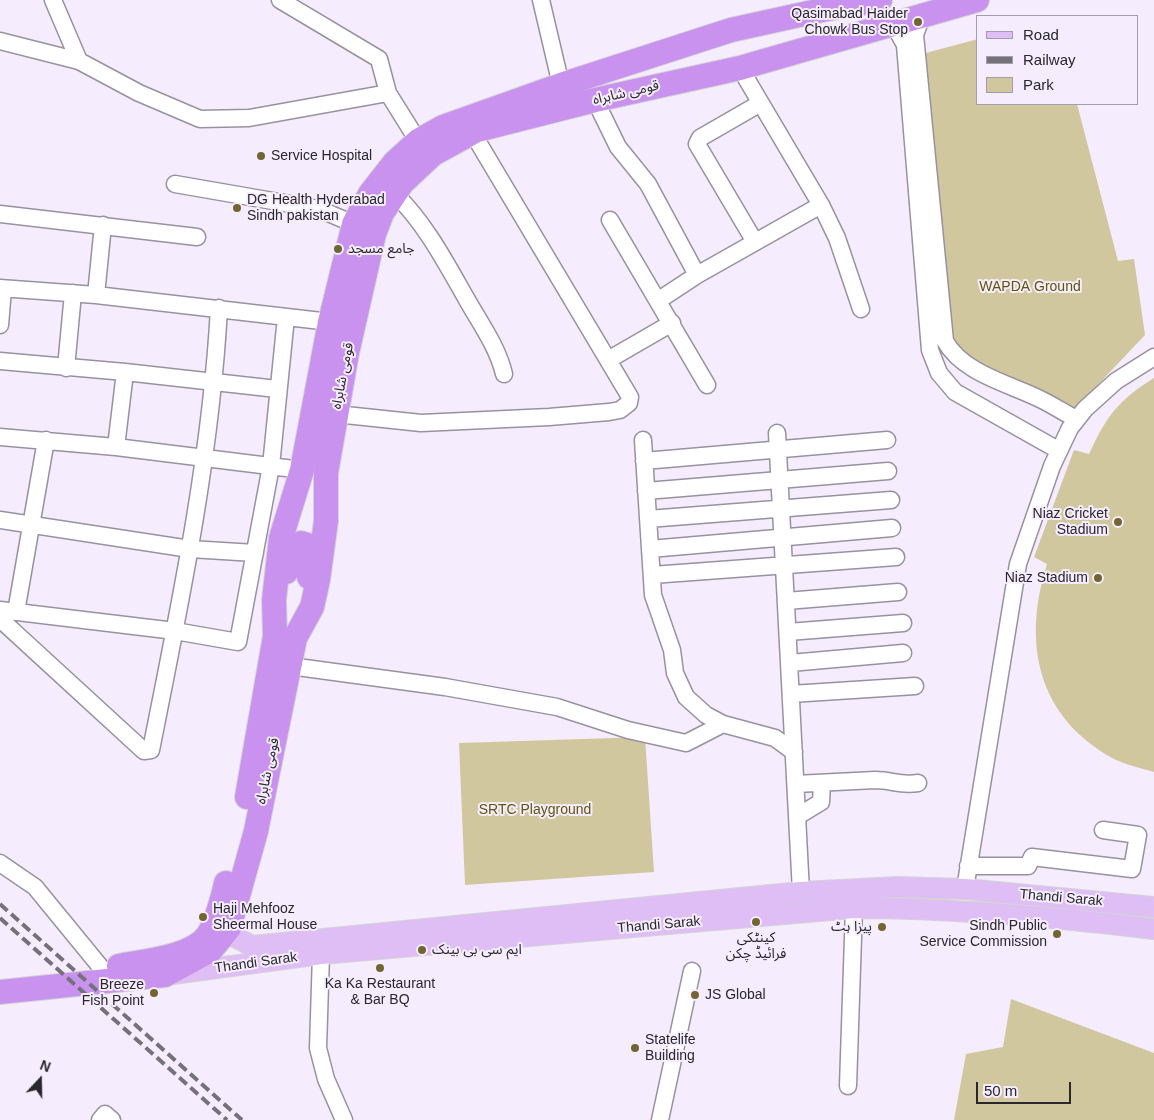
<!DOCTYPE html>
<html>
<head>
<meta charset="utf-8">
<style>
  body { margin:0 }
  #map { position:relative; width:1154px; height:1120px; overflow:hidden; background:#f5edfd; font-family:Helvetica,sans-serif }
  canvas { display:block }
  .legend { position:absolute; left:976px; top:15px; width:162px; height:90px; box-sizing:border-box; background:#f5edfd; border:1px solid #a39da9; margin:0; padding:6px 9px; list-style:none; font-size:15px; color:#29262c }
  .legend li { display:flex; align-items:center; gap:10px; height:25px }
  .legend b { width:25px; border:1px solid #a39da9 }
  .north { position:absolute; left:15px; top:1055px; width:50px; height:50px; -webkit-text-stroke:4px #f5edfd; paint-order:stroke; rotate:21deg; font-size:14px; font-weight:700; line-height:20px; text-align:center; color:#29262c }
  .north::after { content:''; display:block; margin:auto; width:18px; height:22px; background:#29262c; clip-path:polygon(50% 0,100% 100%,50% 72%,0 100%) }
  .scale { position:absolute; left:976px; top:1082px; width:95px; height:22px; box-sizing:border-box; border:2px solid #29262c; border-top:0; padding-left:6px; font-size:15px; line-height:18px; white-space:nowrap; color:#29262c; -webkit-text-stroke:4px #f5edfd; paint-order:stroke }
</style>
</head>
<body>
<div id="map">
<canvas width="1154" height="1120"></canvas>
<ul class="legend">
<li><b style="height:6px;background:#debef5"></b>Road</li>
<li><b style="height:6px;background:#75717a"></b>Railway</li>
<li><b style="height:14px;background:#d1c79f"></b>Park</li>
</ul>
<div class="north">N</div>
<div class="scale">50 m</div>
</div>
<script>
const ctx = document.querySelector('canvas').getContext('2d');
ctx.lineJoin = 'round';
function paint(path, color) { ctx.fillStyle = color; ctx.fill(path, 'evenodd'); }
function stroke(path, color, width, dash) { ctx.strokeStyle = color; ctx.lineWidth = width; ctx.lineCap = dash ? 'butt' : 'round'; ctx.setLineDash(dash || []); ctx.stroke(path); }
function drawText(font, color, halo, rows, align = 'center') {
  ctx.font = font + ' Helvetica,"Noto Sans Arabic",sans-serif'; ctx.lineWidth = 4; ctx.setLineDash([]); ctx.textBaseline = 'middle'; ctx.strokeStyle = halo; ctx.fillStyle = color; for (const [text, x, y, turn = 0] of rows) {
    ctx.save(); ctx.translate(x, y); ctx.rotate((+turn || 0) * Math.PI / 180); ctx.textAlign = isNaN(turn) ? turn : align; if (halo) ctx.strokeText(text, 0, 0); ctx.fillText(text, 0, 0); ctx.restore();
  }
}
const green = new Path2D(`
  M978,39V104H1077L1118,261L1134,259L1145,335L1073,411L941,347L922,54Z
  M1154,378V772C1141,768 1126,765 1114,759C1037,717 1022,643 1047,564L1034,557L1074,450L1089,454C1107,416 1117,401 1154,378Z
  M645,737L654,872L465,885L459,743Z
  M1011,999L1154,1053V1120H954L966,1054L1003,1047Z`);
const minor = new Path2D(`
  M53,0L79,61
  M280,0L379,59L388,93L418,141
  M541,0L561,85
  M922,15L915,35L945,341C963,374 1011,384 1042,400C1054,406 1065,413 1076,419
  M894,25L905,45L930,350L939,373L955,392L1058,450
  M0,41L79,61L139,93L200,119L249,118L388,93
  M740,68L821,205L837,238L861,309
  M595,100L618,147L648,184L697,275
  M175,184L319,209L354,224
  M395,194C427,225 448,267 470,305C483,327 498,349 504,374
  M0,214L197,237
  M610,220L707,385
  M755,242L697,144L700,138L759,104
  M0,288L96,295L330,322
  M96,295L103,225
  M659,300L697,275L821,205
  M0,325L3,289
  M608,360L672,323
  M0,361L125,372L277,389
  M66,368L73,293
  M336,414L421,423L549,417L609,412L620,410L629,403L630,397L472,132
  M777,433L801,892
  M0,437L116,447L302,470
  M643,440L653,595L672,650L675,673L686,697L706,715L723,724L775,738L794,752
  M116,447L125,372
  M644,461L887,440
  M646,491L888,471
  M648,519L891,500
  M0,520L190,549L255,553
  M650,549L892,528
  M652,575L896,557
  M786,601L898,592
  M0,610L175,631L238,642L271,466L286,317
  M16,612L46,440
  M0,619L144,751L151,750C180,604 211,457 219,308
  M788,632L903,623
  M790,663L903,653
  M290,666L445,687L557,707L628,730L686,743L723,724
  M791,694L915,686
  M796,784L875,780C893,780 899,786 918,783
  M798,816L821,802L822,783
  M0,863L35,887L103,970
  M968,866H1028L1032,857L1132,869L1138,835L1103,830
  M965,889L1018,564L1052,466L1070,428L1085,409L1116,381L1154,357
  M321,954L318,1048L326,1079L344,1120
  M848,1086L854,908
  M100,1120L105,1114L112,1120
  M660,1120L692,971`);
const major = new Path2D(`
  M229,928L235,937L252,946L801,892L897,887L965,889L1154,907
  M173,974L321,954L854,908C954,908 1054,917 1154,929`);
const highway = new Path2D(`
  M286,572L292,547L301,543L307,545L311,552L309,577
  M247,797L275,636L274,600L281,538L302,470L330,322L354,224L370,194L395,162L418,141L443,127L561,85L731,30L822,10L880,0
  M119,966C144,961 193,957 208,935C216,923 223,897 226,883
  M0,992L165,975L211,950L229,928L256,831L295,638L312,607L318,580L326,521V473L347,353L374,234L382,213L402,183L433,154L477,130L595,100L740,68L977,0`);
const rail = new Path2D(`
  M0,904L242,1120
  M0,918L227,1120`);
const markers = [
  [918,22,5,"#716532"],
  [261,156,5,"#716532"],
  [237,208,5,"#716532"],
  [338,249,5,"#716532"],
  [1118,522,5,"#716532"],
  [1098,578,5,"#716532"],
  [203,917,5,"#716532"],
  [756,922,5,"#716532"],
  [882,927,5,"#716532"],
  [1057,934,5,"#716532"],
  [422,950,5,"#716532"],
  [380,968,5,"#716532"],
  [154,993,5,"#716532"],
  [695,995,5,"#716532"],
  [635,1048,5,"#716532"]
];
const poiNames = [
  ["Qasimabad Haider",908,14,"right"],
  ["Chowk Bus Stop",908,30,"right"],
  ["Service Hospital",271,156],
  ["DG Health Hyderabad",247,200],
  ["Sindh pakistan",247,216],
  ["جامع مسجد",348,249],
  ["Niaz Cricket",1108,514,"right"],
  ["Stadium",1108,530,"right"],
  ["Niaz Stadium",1088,578,"right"],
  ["Haji Mehfooz",213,909],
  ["Sheermal House",213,925],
  ["Sindh Public",1047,926,"right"],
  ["Service Commission",1047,942,"right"],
  ["پیزا ہٹ",872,927,"right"],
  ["کینٹکی",756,938,"center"],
  ["فرائیڈ چکن",756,954,"center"],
  ["ایم سی بی بینک",432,950],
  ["Ka Ka Restaurant",380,984,"center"],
  ["& Bar BQ",380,1000,"center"],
  ["Breeze",144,985,"right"],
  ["Fish Point",144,1001,"right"],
  ["JS Global",705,995],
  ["Statelife",645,1040],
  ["Building",645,1056]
];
const streetNames = [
  ["قومی شاہراہ",626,93,-13],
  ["قومی شاہراہ",343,376,-79],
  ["قومی شاہراہ",268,771,-78],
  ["Thandi Sarak",1061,898,5],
  ["Thandi Sarak",659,925,-5],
  ["Thandi Sarak",256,963,-8]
];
const parkNames = [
  ["WAPDA Ground",1030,287],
  ["SRTC Playground",535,810]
];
paint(green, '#d1c79f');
stroke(minor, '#99919f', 19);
stroke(major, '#d4d4d5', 22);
stroke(highway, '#d4d4d5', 26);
stroke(minor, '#fff', 16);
stroke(major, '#debef5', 20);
stroke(highway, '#c892ee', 24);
stroke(rail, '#75717a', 4, [10, 5]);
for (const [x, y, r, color] of markers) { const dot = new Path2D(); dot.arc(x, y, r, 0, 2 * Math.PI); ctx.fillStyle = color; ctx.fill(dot); stroke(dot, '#f5edfd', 2); }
drawText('14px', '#29262c', '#f5edfd', poiNames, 'left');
drawText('14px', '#29262c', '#f5edfd', streetNames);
drawText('14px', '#63540a', '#f5edfd', parkNames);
</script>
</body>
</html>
